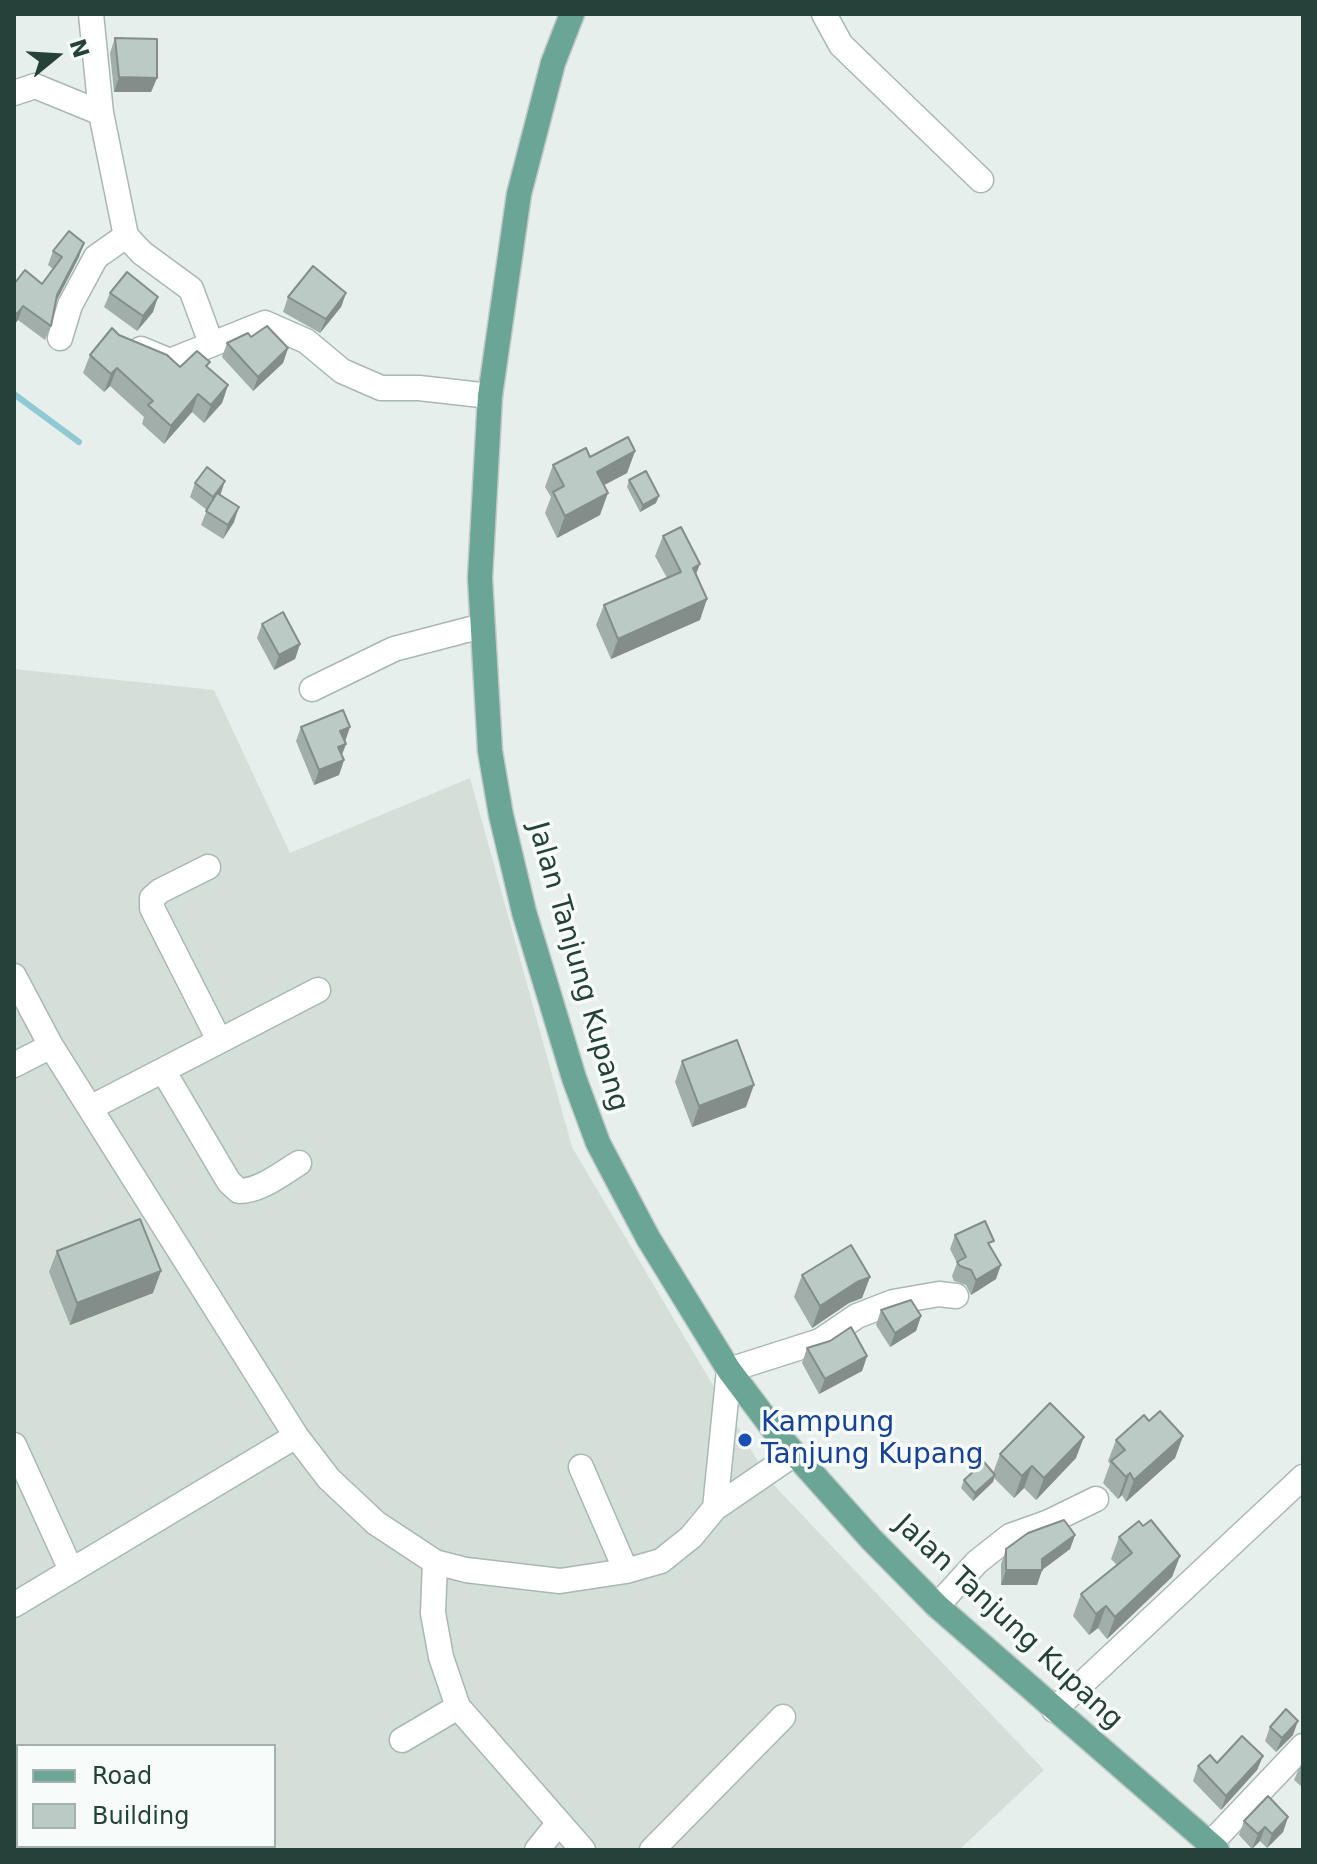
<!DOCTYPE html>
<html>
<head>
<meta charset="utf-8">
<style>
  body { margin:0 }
  #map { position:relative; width:1317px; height:1864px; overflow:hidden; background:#e6efeb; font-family:"DejaVu Sans",sans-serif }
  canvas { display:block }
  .frame { position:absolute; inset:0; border:16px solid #24423a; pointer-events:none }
  .legend { position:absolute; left:16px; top:1744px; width:260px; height:104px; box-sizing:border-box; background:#f7fbf9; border:2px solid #a3b1ad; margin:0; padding:10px 14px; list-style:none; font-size:24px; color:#24423a }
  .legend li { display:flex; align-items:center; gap:16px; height:40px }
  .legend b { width:40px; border:2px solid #a3b1ad }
  .north { position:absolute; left:16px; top:16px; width:80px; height:80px; -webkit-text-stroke:6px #f7fbf9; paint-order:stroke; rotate:72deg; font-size:22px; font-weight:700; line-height:32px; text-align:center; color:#24423a }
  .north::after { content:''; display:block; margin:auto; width:28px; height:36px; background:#24423a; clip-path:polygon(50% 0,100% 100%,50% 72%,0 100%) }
</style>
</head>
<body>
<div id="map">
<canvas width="1317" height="1864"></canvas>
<div class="frame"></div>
<ul class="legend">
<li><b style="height:10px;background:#6aa596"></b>Road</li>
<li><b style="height:22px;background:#bbcac4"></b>Building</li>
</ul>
<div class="north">N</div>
</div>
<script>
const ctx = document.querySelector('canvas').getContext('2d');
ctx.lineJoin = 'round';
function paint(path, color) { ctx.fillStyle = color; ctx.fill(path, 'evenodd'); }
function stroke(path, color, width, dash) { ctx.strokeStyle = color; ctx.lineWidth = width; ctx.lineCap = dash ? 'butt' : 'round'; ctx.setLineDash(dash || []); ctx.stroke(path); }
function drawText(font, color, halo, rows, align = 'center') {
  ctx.font = font + ' "DejaVu Sans",sans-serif'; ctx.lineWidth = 7; ctx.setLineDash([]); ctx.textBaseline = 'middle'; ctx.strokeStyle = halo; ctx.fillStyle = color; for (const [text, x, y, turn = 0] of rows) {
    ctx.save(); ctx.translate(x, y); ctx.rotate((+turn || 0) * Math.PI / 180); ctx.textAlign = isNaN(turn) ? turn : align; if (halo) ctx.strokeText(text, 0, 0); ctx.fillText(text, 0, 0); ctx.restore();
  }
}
const built = new Path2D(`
  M14,669L214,690L290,853L470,778L572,1147L769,1480L1044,1770L959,1850H14ZM18,1746H274V1846H18Z`);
const stream = new Path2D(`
  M14,394L79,442`);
const minor = new Path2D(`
  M91,14L101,113L126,236L142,253L191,289L211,343
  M824,14L841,45L981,180
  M14,93L35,86L101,113
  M60,338L70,305L96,257L126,236
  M141,349L170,361L265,323L306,341L342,371L381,388H419L490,396
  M312,689L394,649L482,626
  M208,867L160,891L152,898V908L219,1040
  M14,976L51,1046L296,1436L329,1479L376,1523L435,1562L466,1570L560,1581L626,1571L661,1561L691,1537L715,1508L794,1454
  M14,1065L51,1046
  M164,1072L229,1182L239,1191C260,1191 281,1174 299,1163
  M90,1108L318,990
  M14,1445L71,1570
  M581,1467L626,1571
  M715,1508L729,1370L820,1341L857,1316L893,1302L939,1294L956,1296
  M435,1562L433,1613L441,1657L458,1707L583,1850
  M14,1605L296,1436
  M937,1606L977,1562L1010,1536L1049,1522L1096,1499
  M1054,1710L1303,1477
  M402,1740L458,1707
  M1210,1844L1303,1746
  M537,1850L558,1824
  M652,1850L783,1717`);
const major = new Path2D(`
  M572,14L553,63L519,194L490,396L480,578L490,751L501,815L524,912L574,1078L598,1143L648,1238L729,1370L777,1434L871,1539L937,1606L1217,1850`);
const wall = new Path2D(`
  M115,38L157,78L151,92H114L110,53Z
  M53,251L79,257L56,302L51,326L45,340L18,320L14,325V284H42L53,269L48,265Z
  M110,293L153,312L137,331L104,307Z
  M346,293L341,307L320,333L283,312L288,297Z
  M119,335L180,367L208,368L228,385L222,403L204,423L192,412L164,444L142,424L144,417L110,386L104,392L83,373L90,355Z
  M227,343L288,348L283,363L253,391L222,357Z
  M635,451L627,473L604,485L600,515L557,538L545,513L551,497L545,487L553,465L590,457Z
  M629,480L656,503L640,512L627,487Z
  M195,483L220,495L234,522L223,539L201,525L207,510L190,497Z
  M663,536L696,575L700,620L611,659L596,625L604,605L667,578L655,556Z
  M262,624L300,644L295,659L274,670L257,638Z
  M301,727L345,742L346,744L342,755L344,760L339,775L314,785L296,741Z
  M682,1061L746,1107L692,1127L675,1082Z
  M955,1235L991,1248L996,1279L971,1295L966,1285L954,1281L952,1276L957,1263L950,1249Z
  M57,1251L153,1293L70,1325L49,1272Z
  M802,1275L870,1277L862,1298L849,1303L812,1328L794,1297Z
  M881,1310L921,1316L916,1331L890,1347L876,1325Z
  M807,1348L867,1356L862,1371L819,1394L802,1363Z
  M1149,1421L1183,1436L1175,1458L1126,1502L1122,1495L1118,1499L1103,1483L1110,1464L1108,1461L1116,1440Z
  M1000,1454L1076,1458L1036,1500L1024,1488L1014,1498L994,1478L993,1482L973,1501L961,1488L964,1480L993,1473Z
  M1143,1526L1180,1556L1172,1577L1107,1639L1098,1628L1089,1635L1073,1616L1081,1594L1117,1565L1111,1559L1119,1537Z
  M1075,1535L1070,1549L1042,1570L1037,1585H1001V1564L1006,1549Z
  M1270,1727L1293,1735L1276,1752L1265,1741Z
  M1263,1756L1257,1770L1221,1810L1193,1781L1198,1766Z
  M1303,1760V1788L1294,1780Z
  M1288,1817L1283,1832L1267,1848L1260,1841L1252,1849L1239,1835L1244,1821Z`);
const shadedWall = new Path2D(`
  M119,77L157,78L151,92H114Z
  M84,243L79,257L52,309L57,295Z
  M346,293L341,307L320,333L326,319Z
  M158,297L153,312L137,331L143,316Z
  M23,306L18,320L14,325L17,314Z
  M288,348L283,363L253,391L258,377Z
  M117,368L110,386L104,392L111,374Z
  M228,385L222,403L204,423L211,405Z
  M198,394L192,412L164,444L171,426Z
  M635,451L627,473L589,493L597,472Z
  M225,481L220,496L208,511L213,497Z
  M608,493L600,515L557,538L565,516Z
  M659,496L656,503L640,512L643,505Z
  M239,507L234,522L223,539L228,525Z
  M700,564L692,584L693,568Z
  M707,599L700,620L611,659L618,639Z
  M300,644L295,659L274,670L279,655Z
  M350,727L345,742L340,731Z
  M346,744L340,759L338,747Z
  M344,760L339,775L314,785L319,770Z
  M754,1085L746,1107L692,1127L699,1106Z
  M1001,1265L996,1279L971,1295L976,1280Z
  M161,1271L153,1293L70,1325L77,1303Z
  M870,1277L862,1298L849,1303L812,1328L820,1306L857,1282Z
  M921,1316L916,1331L890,1347L895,1333Z
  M867,1356L862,1371L819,1394L825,1379Z
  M1183,1436L1175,1458L1126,1502L1134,1480Z
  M1084,1437L1076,1458L1036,1500L1044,1478Z
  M1032,1466L1024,1488L1014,1498L1022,1476Z
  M1130,1473L1122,1495L1118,1499L1126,1477Z
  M995,1475L993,1482L973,1501L975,1493Z
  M1075,1535L1070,1549L1042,1570L1037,1585H1001L1006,1570L1042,1559Z
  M1180,1556L1172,1577L1107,1639L1115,1617Z
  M1106,1606L1098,1628L1089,1635L1096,1614Z
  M1298,1721L1293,1735L1276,1752L1282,1738Z
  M1263,1756L1257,1770L1221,1810L1226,1796Z
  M1288,1817L1283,1832L1267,1848L1272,1834Z
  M1265,1827L1260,1841L1252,1849L1258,1834Z`);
const building = new Path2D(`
  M115,38L157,39V78L119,77Z
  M69,231L84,243L57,295L51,326L23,306L17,314L14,311V284L25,270L42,284L62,257L53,251Z
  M313,266L346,293L326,319L288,297Z
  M127,272L158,297L143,316L110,293Z
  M267,326L288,348L258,377L227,343L248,333L251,337Z
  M112,328L119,335L167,355L180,367L197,351L210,362L206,366L228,385L211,405L198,394L171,426L148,405L153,401L117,368L111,374L90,355Z
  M628,437L635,451L597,472L608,493L565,516L553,492L564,486L553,465L586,448L590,457Z
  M207,467L225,481L213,497L195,483Z
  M646,471L659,496L643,505L629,480Z
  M217,493L239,507L228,525L206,511Z
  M681,527L700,564L693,568L707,599L618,639L604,605L681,572L663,536Z
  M283,612L300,644L279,655L262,624Z
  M343,710L350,727L340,731L346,744L338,747L344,760L319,770L301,727Z
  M737,1040L754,1085L699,1106L682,1061Z
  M140,1219L161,1271L77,1303L57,1251Z
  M985,1221L994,1241L988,1243L1001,1265L976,1280L971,1270L960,1266L957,1262L966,1257L955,1235Z
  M851,1245L870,1277L857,1282L820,1306L802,1275Z
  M911,1300L921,1316L895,1333L881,1310Z
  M851,1327L867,1356L825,1379L807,1348L830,1341Z
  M1050,1403L1084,1437L1044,1478L1032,1466L1022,1476L1000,1454Z
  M1160,1411L1183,1436L1134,1480L1130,1473L1126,1477L1111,1461L1125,1450L1116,1440L1144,1415L1149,1421Z
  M984,1462L995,1475L975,1493L964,1480Z
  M1064,1520L1075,1535L1042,1559V1570H1006V1549L1028,1533Z
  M1151,1520L1180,1556L1115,1617L1106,1606L1096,1614L1081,1594L1132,1553L1119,1537L1139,1521L1143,1526Z
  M1286,1709L1298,1721L1282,1738L1270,1727Z
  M1242,1736L1263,1756L1226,1796L1198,1766L1210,1755L1217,1763Z
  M1268,1796L1288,1817L1272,1834L1265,1827L1258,1834L1244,1821Z`);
const markers = [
  [745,1440,8,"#1a4fb4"]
];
const streetNames = [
  ["Jalan Tanjung Kupang",577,967,74],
  ["Jalan Tanjung Kupang",1008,1623,43]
];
const transitNames = [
  ["Kampung",761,1424],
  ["Tanjung Kupang",761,1456]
];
paint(built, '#d4dfda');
stroke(stream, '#8ec9d4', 6);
stroke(minor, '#a8b8b2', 27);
stroke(major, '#c2cac8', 27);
stroke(minor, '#fff', 24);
stroke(major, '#6aa596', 24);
paint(wall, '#a1aea9');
paint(shadedWall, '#838d89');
paint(building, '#bbcac4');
stroke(building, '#838d89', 2);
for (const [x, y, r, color] of markers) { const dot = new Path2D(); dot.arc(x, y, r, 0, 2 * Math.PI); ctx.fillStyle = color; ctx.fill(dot); stroke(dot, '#f7fbf9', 3); }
drawText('28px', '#24423a', '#f7fbf9', streetNames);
drawText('28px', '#164399', '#f7fbf9', transitNames, 'left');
</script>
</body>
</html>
